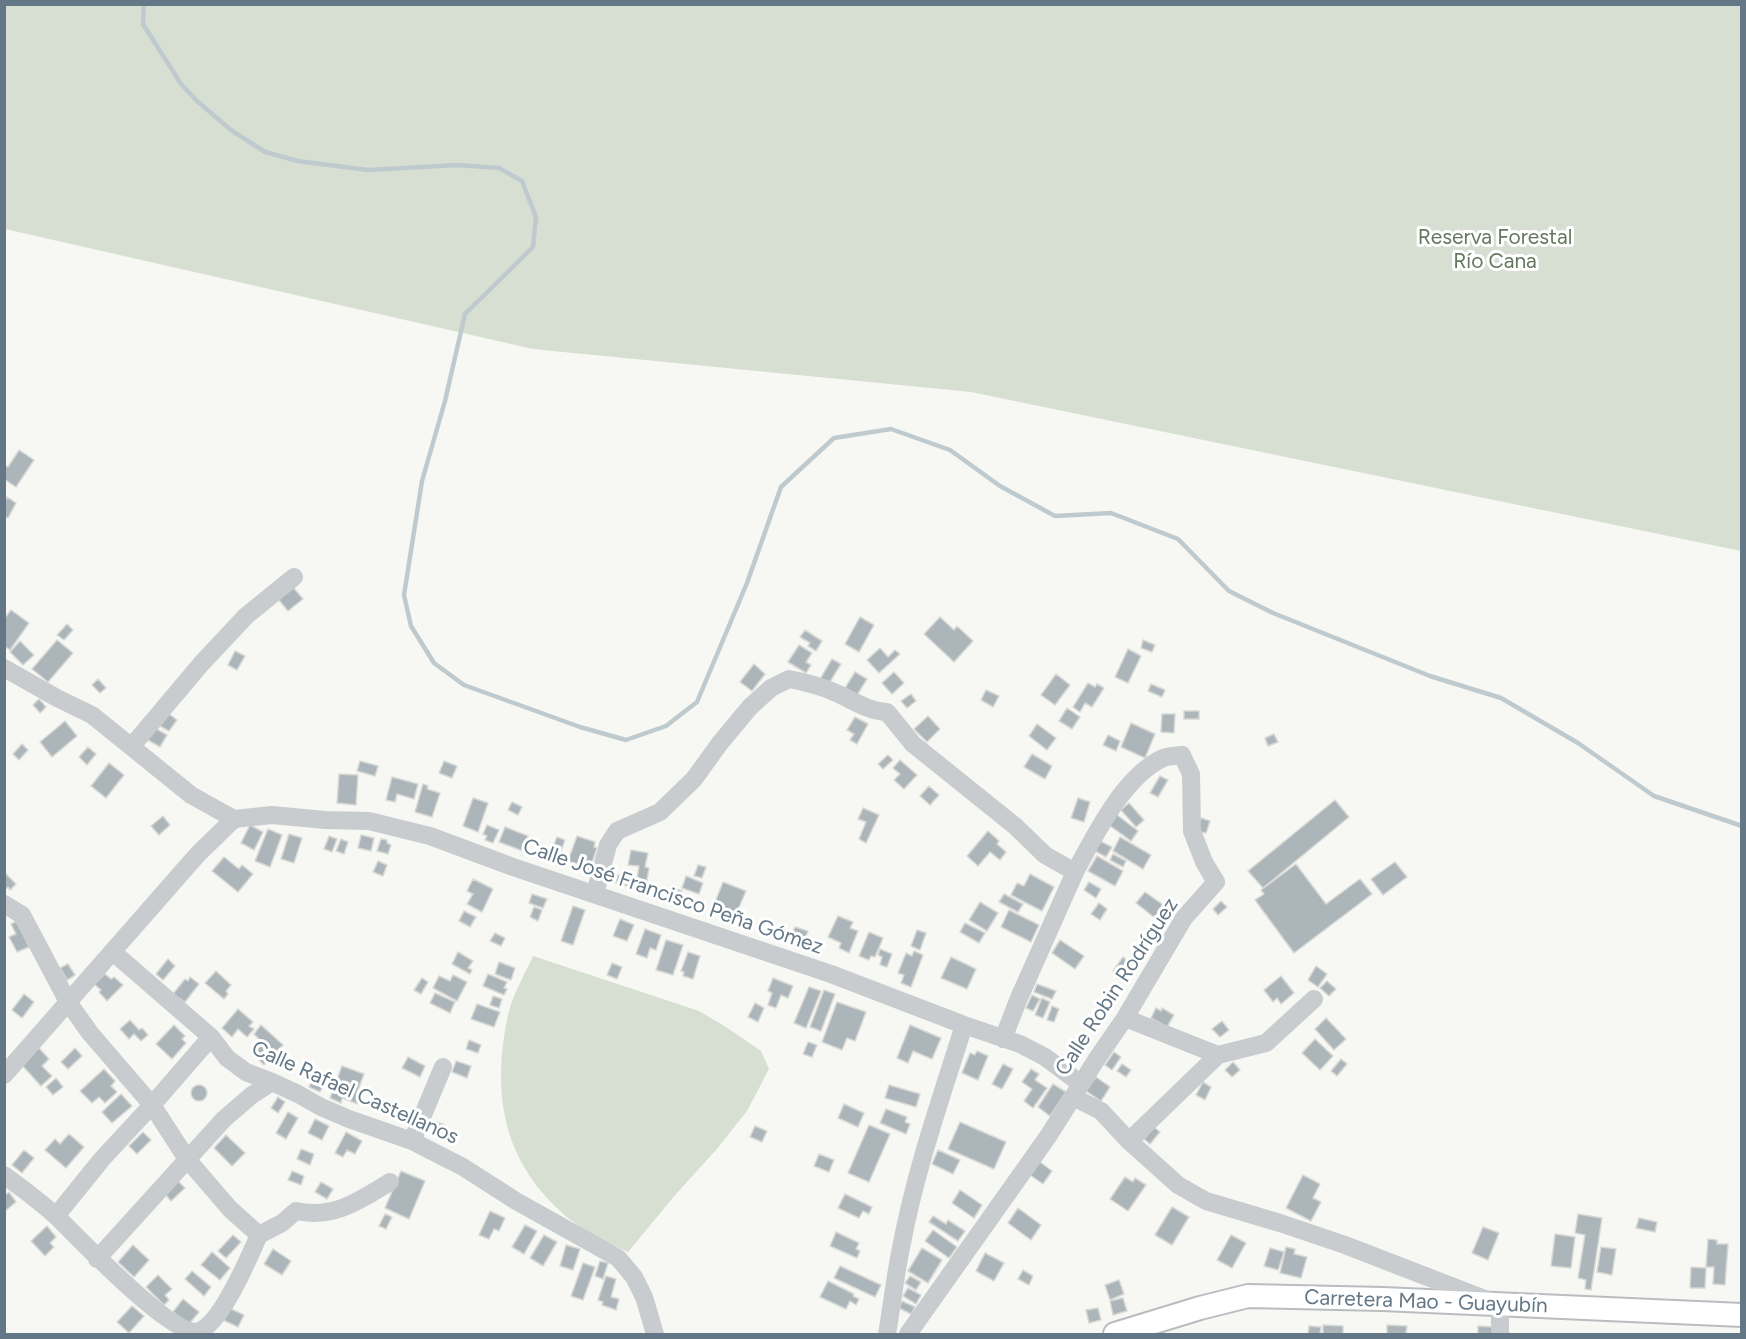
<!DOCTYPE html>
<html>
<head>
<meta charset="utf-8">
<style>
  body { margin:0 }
  #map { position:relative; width:1746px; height:1339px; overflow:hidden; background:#f7f7f3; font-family:Figtree,sans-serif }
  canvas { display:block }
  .frame { position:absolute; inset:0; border:6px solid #637786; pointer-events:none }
</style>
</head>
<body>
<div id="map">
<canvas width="1746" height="1339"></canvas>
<div class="frame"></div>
</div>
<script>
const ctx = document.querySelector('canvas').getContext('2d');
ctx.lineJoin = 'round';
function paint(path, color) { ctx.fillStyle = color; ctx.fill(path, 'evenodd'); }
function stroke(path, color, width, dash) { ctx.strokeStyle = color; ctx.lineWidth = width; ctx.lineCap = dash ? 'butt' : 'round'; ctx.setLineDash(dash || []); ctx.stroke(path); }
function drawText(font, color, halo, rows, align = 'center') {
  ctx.font = font + ' Figtree,sans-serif'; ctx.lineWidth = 6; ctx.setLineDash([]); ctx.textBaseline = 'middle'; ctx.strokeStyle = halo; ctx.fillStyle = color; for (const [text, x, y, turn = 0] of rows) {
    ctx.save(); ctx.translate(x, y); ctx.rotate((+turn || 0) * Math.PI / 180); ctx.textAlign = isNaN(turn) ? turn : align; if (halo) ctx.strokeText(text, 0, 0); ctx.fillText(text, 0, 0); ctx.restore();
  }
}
const green = new Path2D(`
  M5,4L1741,5V551L971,392L533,349L5,229Z
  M533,956L699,1011L726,1027L761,1051L769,1069L747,1111L716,1150L676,1194L628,1252C610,1244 591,1236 576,1224C505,1170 490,1099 508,1015C512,996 525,974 533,956Z`);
const stream = new Path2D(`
  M144,4L143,24L181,84L197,101L231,130L265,152L298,161L368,170L457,165L499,168L522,181L536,217L533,247L465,314L445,401L422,481L404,595L411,626L434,663L464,685L580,727L626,740L666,726L697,702L747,583L781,487L834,438L891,429L950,450L1000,486L1055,516L1111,513L1178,539L1229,591L1273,613L1430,676L1501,698L1578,743L1654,796L1742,826`);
const building = new Path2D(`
  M19,450L34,460L16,487L4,479V465L8,467Z
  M7,497L16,503L8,518L4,516V502Z
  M293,587L303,599L288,611L278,599Z
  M11,610L29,623L10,650L4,646V619Z
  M860,617L874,625L859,652L845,644Z
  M940,617L954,630L957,626L973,641L954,662L924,634Z
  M67,624L73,630L64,640L57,635Z
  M805,630L822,641L816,651L808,646L810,643L800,637Z
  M57,640L73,653L48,682L32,669Z
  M1143,640L1155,645L1152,652L1141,648Z
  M20,641L34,655L23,665L10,652Z
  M799,645L812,653L806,662L811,665L806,673L788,662Z
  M880,648L888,657L895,650L900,654L879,673L867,660Z
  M1128,649L1141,656L1128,683L1115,677Z
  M235,651L245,656L237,670L228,665Z
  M832,659L841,664L828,685L820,679Z
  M754,664L765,674L752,691L740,682Z
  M855,672L867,679L857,695L845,688Z
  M894,672L904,683L892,694L882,683Z
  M1056,674L1070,685L1055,705L1041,695Z
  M98,679L106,688L100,693L92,685Z
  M1088,683L1095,687L1097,684L1104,688L1092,707L1085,703L1080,712L1073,707Z
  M1151,684L1165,690L1162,697L1148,691Z
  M986,690L999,696L993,707L981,700Z
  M911,694L916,701L907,708L901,701Z
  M39,699L46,707L40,713L33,705Z
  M1067,708L1080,717L1072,729L1059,721Z
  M1184,711H1199V719H1184Z
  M169,714L177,720L169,731L160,726Z
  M1162,714H1175L1174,733L1161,732Z
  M928,716L940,729L927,742L914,729Z
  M855,717L868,724L857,744L850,740L854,734L847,730Z
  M65,721L77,736L52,757L40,742Z
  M1131,723L1155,734L1145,758L1121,747Z
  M1037,724L1056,738L1047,750L1029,736Z
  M155,728L167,735L160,747L148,740Z
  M1274,734L1278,742L1268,746L1265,738Z
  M1108,735L1120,741L1116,751L1103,745Z
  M22,744L28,750L19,760L13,754Z
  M88,747L96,754L87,765L79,757Z
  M1032,754L1052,766L1045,779L1024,767Z
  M888,755L893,760L883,769L878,764Z
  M900,760L917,775L904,789L894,780L900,774L893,768Z
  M360,761L378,766L375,776L357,771Z
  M444,761L457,766L452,778L439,773Z
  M109,763L124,775L106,798L91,786Z
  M339,774L358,775L356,805L337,803Z
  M1160,776L1168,780L1158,797L1150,793Z
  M392,777L418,784L414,799L397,794L395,802L386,800Z
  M423,784L428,786L427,789L440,793L432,817L415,812Z
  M929,786L939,795L930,805L920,796Z
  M473,798L488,803L478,832L463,826Z
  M1078,798L1090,802L1084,822L1071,818Z
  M1335,800L1349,817L1263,888L1248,871Z
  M512,802L522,807L518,815L508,810Z
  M1129,803L1144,820L1136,827L1121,810Z
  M863,808L879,815L866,843L859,839L866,822L858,819Z
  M1117,815L1138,831L1131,841L1109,825Z
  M163,816L170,825L159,835L151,826Z
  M1201,818L1210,821L1206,833L1197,831Z
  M250,825L263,832L254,850L241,843Z
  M487,825L499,830L493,843L485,840L487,836L483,834Z
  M505,827L528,836L523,851L499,842Z
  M268,829L282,835L270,867L255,861Z
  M988,831L999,841L997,844L1006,852L1000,860L990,852L978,866L967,856Z
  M289,834L302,838L294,863L281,859Z
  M361,835L374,838L371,851L358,848Z
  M329,836L337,839L332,852L324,849Z
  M577,836L595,842L594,847L597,848L589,872L578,869L580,865L568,861Z
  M557,837L565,840L557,862L538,855L542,845L552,849Z
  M1120,837L1151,855L1143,869L1113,851Z
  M341,839L348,842L344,854L336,851Z
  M381,839L387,840V843L391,845L388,854L377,851Z
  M1100,841L1112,847L1106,857L1095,851Z
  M631,850L648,853L645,867L649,868L645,891L633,889L634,878L637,879L639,866L628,865Z
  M1113,854L1126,861L1123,867L1110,860Z
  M1097,856L1123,871L1115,886L1088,871Z
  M224,857L239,869L242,865L253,874L238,892L212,871Z
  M378,861L387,865L383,876L373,872Z
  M1395,862L1407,877L1383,895L1371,879Z
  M1296,864L1326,904L1360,879L1372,894L1294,953L1255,900L1264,894L1261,890Z
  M698,865L706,867L702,878L694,876Z
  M4,872L16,884L10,890L8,887L4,890Z
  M1030,874L1054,887L1042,911L1011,895L1017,883L1024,886Z
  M618,875L629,878L627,886L616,883Z
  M686,876L703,883L699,894L682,888Z
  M473,879L493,889L482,912L467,904L473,894L467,891Z
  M723,882L746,891L734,919L712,910Z
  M1089,882L1101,889L1096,898L1084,890Z
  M671,887L682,891L676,905L665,901Z
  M1145,892L1169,909L1163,917L1159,914L1155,918L1136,903Z
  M532,894L547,899L543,908L529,903Z
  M1004,894L1023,904L1018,912L999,902Z
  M1221,901L1227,907L1218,915L1213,909Z
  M980,902L998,913L987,931L969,920Z
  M1099,903L1107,909L1100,920L1091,914Z
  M573,906L585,910L573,945L561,941Z
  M534,907L542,910L538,921L530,917Z
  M1009,910L1039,925L1031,942L1001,927Z
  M464,911L476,917L470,927L459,921Z
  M838,916L853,922L850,928L858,931L849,953L839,948L841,943L828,937Z
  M620,919L634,925L627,941L613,936Z
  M17,921L29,947L17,952L9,937L16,934L11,924Z
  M965,923L985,933L979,943L960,932Z
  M795,927L808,931L803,944L796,942L798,936L792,934Z
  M645,929L661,935L656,950L650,948L647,958L636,954Z
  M917,930L926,933L920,950L911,946Z
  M869,932L883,938L875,957L871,956L869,960L859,956Z
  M495,933L505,938L501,946L490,941Z
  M666,940L683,945L673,975L656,970Z
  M1060,940L1084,956L1075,969L1052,953Z
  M880,949L892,954L887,967L880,965L882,957L878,955Z
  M914,951L923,955L911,987L901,983L904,975L898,973L906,953L912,956Z
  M458,952L473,961L468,968L472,970L470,974L452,964Z
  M688,952L700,956L693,979L683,976L684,972L681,971Z
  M951,957L976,969L967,989L941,978Z
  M1123,957L1131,964L1121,977L1113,971Z
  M168,959L175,966L163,980L156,974Z
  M499,962L515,968L511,980L495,974Z
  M612,963L622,967L617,979L607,975Z
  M68,964L75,975L67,980L60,968Z
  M1316,966L1327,974L1318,987L1308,980Z
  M216,971L231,985L226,991L228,994L224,999L205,983Z
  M105,974L111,979L114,977L123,985L107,1001L99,992L101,990L94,984Z
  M488,974L507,982L504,988L507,989L504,995L483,986Z
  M453,975L467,982L457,1001L433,988L439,976L450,981Z
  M1281,976L1294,993L1281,1004L1277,998L1273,1002L1264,990Z
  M190,977L199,984L185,1002L173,994L185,979L188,981Z
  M422,978L428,982L421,994L414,990Z
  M773,978L793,986L788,998L781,995L776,1008L768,1005L772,993L768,991Z
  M1327,981L1336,989L1329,996L1320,988Z
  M1037,984L1056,991L1052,999L1034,992Z
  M809,987L821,991L806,1028L794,1023Z
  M824,990L835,994L821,1031L810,1027Z
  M435,993L455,1002L450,1013L430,1003Z
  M24,994L34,1002L22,1018L12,1010Z
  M1032,995L1040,999L1033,1011L1026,1008Z
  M493,996L502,999L499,1008L490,1005Z
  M1042,998L1050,1002L1043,1018L1035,1015Z
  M837,1002L866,1012L855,1041L847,1038L842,1050L822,1042Z
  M755,1003L764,1008L758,1022L748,1017Z
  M477,1004L500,1012L494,1027L471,1019Z
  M1052,1006L1059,1009L1054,1022L1047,1020Z
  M1156,1008L1161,1011L1162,1008L1174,1015L1167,1027L1151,1018Z
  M238,1009L253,1022L249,1026L254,1029L247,1037L238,1029L232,1037L222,1028Z
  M1326,1018L1346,1039L1334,1050L1315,1029Z
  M130,1020L139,1030L142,1028L148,1035L141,1041L134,1034L129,1039L120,1029Z
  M1222,1021L1229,1030L1220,1037L1212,1029Z
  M174,1025L185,1036L182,1039L186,1043L172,1059L156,1044Z
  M261,1025L283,1045L264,1065L252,1053L262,1042L254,1034Z
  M910,1025L941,1038L932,1059L913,1051L908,1063L897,1058Z
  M1315,1039L1333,1056L1320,1070L1302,1053Z
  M469,1040L481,1045L478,1053L466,1049Z
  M808,1042L817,1045L812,1057L803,1054Z
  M39,1048L49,1059L42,1066L52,1076L41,1086L21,1064Z
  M75,1048L82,1056L68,1069L61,1062Z
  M977,1051L988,1056L978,1080L962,1073L970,1053L975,1055Z
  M1114,1052L1121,1057L1112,1070L1105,1065Z
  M408,1057L425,1066L420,1077L402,1068Z
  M1341,1059L1347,1064L1337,1076L1331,1071Z
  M456,1061L471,1066L467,1078L452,1072Z
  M1233,1062L1240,1070L1232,1077L1225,1070Z
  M1003,1064L1013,1069L1002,1089L992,1084Z
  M1122,1064L1131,1070L1126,1077L1117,1071Z
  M342,1066L364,1074L357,1093L361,1094L358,1104L342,1098L341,1103L330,1098Z
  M104,1069L115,1081L111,1086L117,1092L105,1103L99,1097L92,1103L80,1091Z
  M317,1069L329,1075L320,1092L309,1087Z
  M1031,1069L1039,1074L1035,1080L1047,1088L1033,1108L1024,1101L1032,1089L1022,1082Z
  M1096,1077L1110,1087L1101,1101L1086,1091Z
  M56,1078L63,1087L53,1095L46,1087Z
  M1203,1082L1211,1087L1205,1100L1196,1095Z
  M1053,1084L1066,1092L1050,1116L1038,1107Z
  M191 1093a8 8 0 1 1 16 0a8 8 0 1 1-16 0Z
  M889,1085L920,1094L916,1107L885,1098Z
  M121,1094L132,1106L112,1123L102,1112Z
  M278,1097L285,1102L278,1113L271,1108Z
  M844,1104L864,1113L858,1127L838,1118Z
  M886,1109L907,1117L905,1122L910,1124L906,1134L880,1123Z
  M288,1112L298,1118L286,1139L276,1133Z
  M315,1119L329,1126L322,1140L308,1133Z
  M434,1121L445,1125L440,1137L429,1133Z
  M960,1122L1006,1142L994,1169L948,1149Z
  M869,1125L890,1134L869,1182L848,1173Z
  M755,1126L767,1131L762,1142L750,1137Z
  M1154,1127L1160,1132L1150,1144L1144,1139Z
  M143,1132L151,1140L137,1154L129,1146Z
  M346,1132L362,1141L355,1154L347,1150L343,1157L335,1153Z
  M69,1134L84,1147L66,1168L45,1150L55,1139L60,1144Z
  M226,1135L245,1153L232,1166L214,1148Z
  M301,1149L314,1154L310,1165L297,1159Z
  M24,1150L34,1158L22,1173L12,1165Z
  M938,1150L960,1160L953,1174L932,1164Z
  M819,1154L834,1160L829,1172L814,1166Z
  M1040,1162L1052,1171L1043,1184L1030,1175Z
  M292,1171L304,1176L301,1185L288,1180Z
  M401,1171L425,1181L409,1219L385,1208Z
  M1303,1175L1320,1184L1313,1198L1321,1202L1311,1221L1286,1208Z
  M1125,1177L1133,1182L1135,1178L1146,1185L1128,1211L1110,1199Z
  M178,1181L185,1188L171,1201L165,1194Z
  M321,1182L333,1189L327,1199L315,1192Z
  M960,1190L982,1205L974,1218L952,1203Z
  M9,1192L16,1202L4,1212V1196Z
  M845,1194L872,1207L869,1214L863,1211L859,1218L838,1208Z
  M1172,1207L1189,1217L1172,1245L1155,1235Z
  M1018,1208L1041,1225L1031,1240L1008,1223Z
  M490,1211L505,1218L499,1231L494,1229L489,1239L479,1235Z
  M385,1214L392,1217L386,1229L379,1226Z
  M1578,1214L1602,1218L1591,1290L1585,1289L1586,1280L1578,1278L1585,1235L1575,1233Z
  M933,1216L946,1224L948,1220L965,1231L958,1241L929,1222Z
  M1639,1218L1657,1222L1655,1232L1636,1228Z
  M525,1225L537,1231L524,1254L512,1247Z
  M47,1226L56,1237L50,1243L54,1247L45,1256L31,1241Z
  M1483,1227L1499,1233L1488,1260L1472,1253Z
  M933,1230L957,1247L949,1258L925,1241Z
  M836,1232L859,1243L856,1249L860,1251L857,1258L830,1246Z
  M1555,1234L1575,1237L1571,1268L1551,1266Z
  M233,1235L241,1242L226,1258L218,1251Z
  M544,1235L557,1242L543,1266L530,1258Z
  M1231,1235L1246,1243L1232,1268L1217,1260Z
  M1708,1239L1717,1240V1244H1728L1725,1285L1713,1284L1714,1267H1706Z
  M133,1245L149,1260L134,1277L118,1262Z
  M566,1245L580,1249L573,1270L560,1266Z
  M1286,1247L1295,1249L1294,1254L1307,1257L1301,1278L1280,1273Z
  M1601,1247L1616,1249L1612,1275L1597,1272Z
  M922,1248L942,1260L928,1283L908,1271Z
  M1270,1248L1284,1252L1278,1270L1264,1266Z
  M273,1249L291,1261L282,1275L264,1264Z
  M212,1252L230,1268L220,1280L201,1265Z
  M985,1253L1004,1263L994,1281L976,1271Z
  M600,1261L608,1263L603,1279L595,1276Z
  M583,1263L595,1267L583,1300L571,1296Z
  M840,1266L881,1285L875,1297L834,1278Z
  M1691,1267L1706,1268L1705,1288H1690Z
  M1023,1270L1033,1276L1029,1285L1018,1279Z
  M192,1271L211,1287L204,1296L185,1279Z
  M158,1275L172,1289L165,1295L169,1300L164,1305L146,1287Z
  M606,1276L616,1279L611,1297L619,1299L616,1310L602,1305L603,1302L598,1300Z
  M910,1276L921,1282L916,1290L905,1283Z
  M1119,1280L1124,1294L1110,1300L1105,1285Z
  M828,1281L854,1294L853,1296L859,1299L856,1305L850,1301L846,1309L820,1297Z
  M908,1288L921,1295L916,1304L903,1296Z
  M1123,1298L1127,1311L1113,1315L1110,1301Z
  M183,1299L199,1312L189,1324L173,1312Z
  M902,1301L915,1307L911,1314L899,1308Z
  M132,1306L144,1316L129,1333L117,1322Z
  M229,1308L244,1315L238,1327L223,1320Z
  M1098,1308L1101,1320L1089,1323L1086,1310Z
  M1323,1325L1343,1326V1334H1323Z
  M1387,1325L1407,1326L1406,1334H1387Z
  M1309,1326L1321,1327L1320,1334H1308Z
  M1478,1326L1493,1327L1492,1334H1478Z`);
const minor = new Path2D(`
  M4,668L57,698L92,715L191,795L234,819
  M132,746L201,664L246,616L294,577
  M234,819L272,815L325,820L369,821L430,836L513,867L831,974L964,1025L1020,1044L1045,1057L1081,1084
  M595,894L608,845L617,831L660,812L694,779L720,743L750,707L771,688L789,679C805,682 820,686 834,692C853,700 867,711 887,712L913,744L1015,826L1045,855L1075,872L1019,998L1003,1039
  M4,904L22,915L68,1002L90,1033L152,1105L187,1159L230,1209L259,1235L282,1223L296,1211C334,1219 359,1201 390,1182
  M114,953L211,1037L227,1058L246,1072L272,1082L298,1094L321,1107L349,1119L412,1141L463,1167L516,1201L618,1258L634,1277L644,1297L655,1334
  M1125,1018L1218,1055
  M4,1075L198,854L234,819
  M1073,1097L1101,1111L1129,1141L1178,1185L1206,1201L1280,1223L1345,1245L1500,1305V1334
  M412,1141L443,1067
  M1129,1141L1218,1055L1266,1043L1314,999
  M4,1175C22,1188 39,1201 55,1215C76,1235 173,1339 199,1331C222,1323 249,1257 259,1235
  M56,1216L102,1159L152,1105L211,1037
  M97,1259L224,1119L252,1095L272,1082
  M887,1334C892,1306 895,1276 901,1248C915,1172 941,1098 964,1025
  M908,1334L1049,1135L1098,1057L1125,1018L1184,918L1216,882L1204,862L1192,831L1191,774L1182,755C1176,756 1168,756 1163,758C1123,777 1095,835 1075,872`);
const major = new Path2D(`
  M1115,1334L1200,1308L1248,1296L1383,1299L1742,1315`);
const parkNames = [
  ["Reserva Forestal",1495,238],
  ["Río Cana",1495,262]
];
const streetNames = [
  ["Calle José Francisco Peña Gómez",673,897,19],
  ["Calle Robin Rodríguez",1117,987,-57],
  ["Calle Rafael Castellanos",355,1093,24],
  ["Carretera Mao - Guayubín",1426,1302,2]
];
paint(green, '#d7dfd3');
stroke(stream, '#bfcacf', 4.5);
paint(building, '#acb5ba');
stroke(building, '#d8d8d5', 1.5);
stroke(major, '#b9bdc0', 26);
stroke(minor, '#c9cccf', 18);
stroke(major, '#fff', 22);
drawText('21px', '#64785e', '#fff', parkNames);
drawText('21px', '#637786', '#fff', streetNames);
</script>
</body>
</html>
